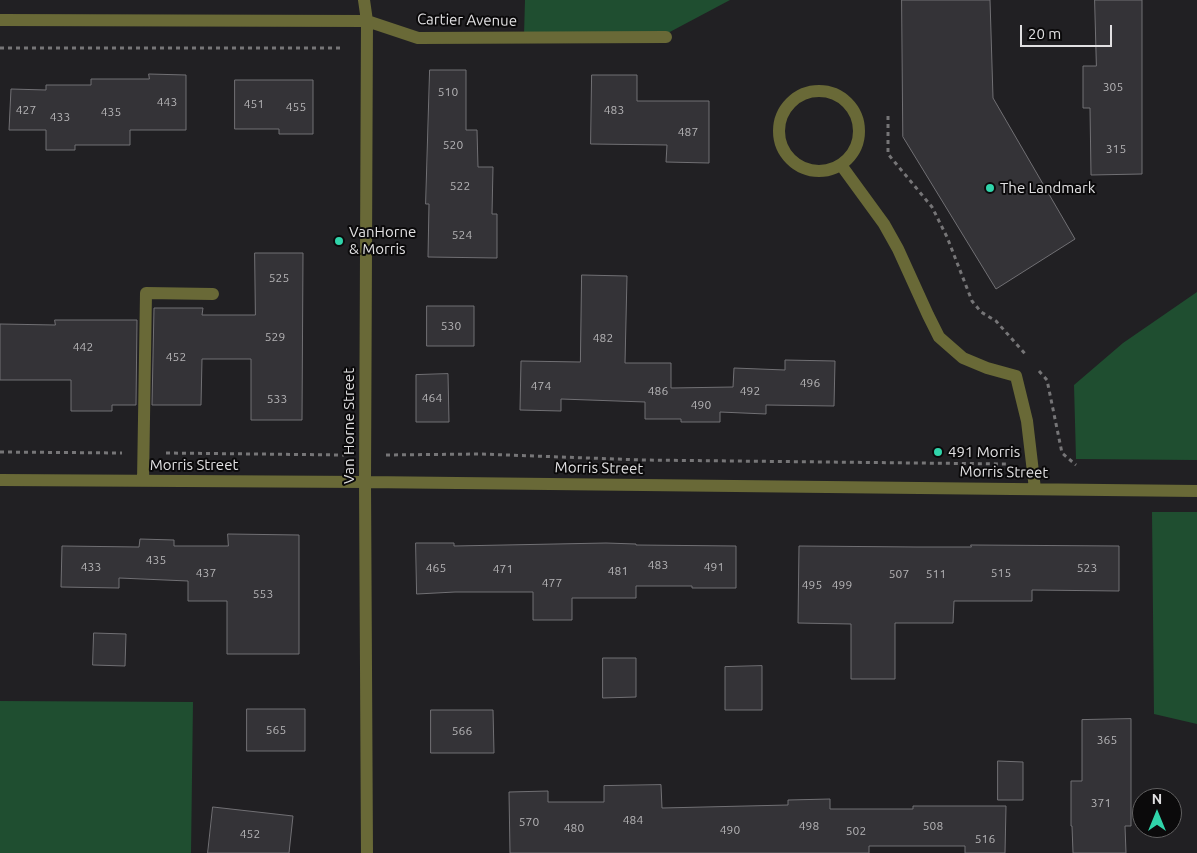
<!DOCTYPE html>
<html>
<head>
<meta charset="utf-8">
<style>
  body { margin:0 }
  #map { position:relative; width:1197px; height:853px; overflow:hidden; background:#212023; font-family:Ubuntu,sans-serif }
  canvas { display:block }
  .north { position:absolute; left:1132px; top:788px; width:50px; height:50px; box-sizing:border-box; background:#0b0a0b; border:1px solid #616061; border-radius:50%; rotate:0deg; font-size:14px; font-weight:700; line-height:20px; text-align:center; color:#e1e0e2 }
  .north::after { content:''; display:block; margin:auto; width:18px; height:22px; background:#30d4aa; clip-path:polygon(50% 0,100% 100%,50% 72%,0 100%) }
  .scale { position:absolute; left:1020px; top:25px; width:92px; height:22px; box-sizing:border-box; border:2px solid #e1e0e2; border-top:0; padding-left:6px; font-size:15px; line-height:18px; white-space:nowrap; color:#e1e0e2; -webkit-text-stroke:4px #0b0a0b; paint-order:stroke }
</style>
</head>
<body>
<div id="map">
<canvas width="1197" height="853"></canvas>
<div class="north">N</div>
<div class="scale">20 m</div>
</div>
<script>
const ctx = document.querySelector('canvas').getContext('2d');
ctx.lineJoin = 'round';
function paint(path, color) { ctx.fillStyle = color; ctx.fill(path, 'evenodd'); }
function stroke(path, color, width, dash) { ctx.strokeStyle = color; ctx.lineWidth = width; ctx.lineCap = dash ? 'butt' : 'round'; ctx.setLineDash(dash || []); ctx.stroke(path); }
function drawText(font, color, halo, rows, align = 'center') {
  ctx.font = font + ' Ubuntu,sans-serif'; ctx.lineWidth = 4; ctx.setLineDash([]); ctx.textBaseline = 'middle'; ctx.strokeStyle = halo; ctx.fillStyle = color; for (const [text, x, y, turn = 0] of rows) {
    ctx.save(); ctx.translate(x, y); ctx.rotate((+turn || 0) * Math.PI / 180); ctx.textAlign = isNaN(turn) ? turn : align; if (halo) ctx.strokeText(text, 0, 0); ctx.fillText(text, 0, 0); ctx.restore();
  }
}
const green = new Path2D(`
  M525,0H730L666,34L524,35Z
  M1197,292V460L1076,459L1074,385L1123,343Z
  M1152,512H1197V724L1154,714Z
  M0,701L193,702L191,853H0Z`);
const building = new Path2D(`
  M902,0H990L993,98L1075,239L996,289L903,137Z
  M1095,0H1142V174L1091,175L1090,108H1083V66H1096Z
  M430,70H466V130H477L478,167H493L492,214H497V258L428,257L429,204H426Z
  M149,74L186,75V130H130V145H75V150H46V130H9L11,89L46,90V85H91V79H149Z
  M592,75H637V101H709V163L666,162L667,145L591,144Z
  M235,80H313V134H279V129H235Z
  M255,253H303L302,420H251V359H202L201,405H152L154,308H203L202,315H255Z
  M582,275L627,276L625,363H671V388L733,387L734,368L785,370V360L835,361L834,406L766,405V414L720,412V422H681V419H645V402L561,399V411L520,410L521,361L580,362Z
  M427,306H474V346H427Z
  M55,320H137L136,405H112V411H71V380H0V324L55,325Z
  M448,374L449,422H416V375Z
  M228,534L299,535V654H227V601H188V581L119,578V588L61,587L62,546L139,547L140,539L174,540V546H228Z
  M416,543H454V546L606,543L636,544V545L736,546V588H692V586H636V598H572V620H533V592H455L417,594Z
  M971,545L1119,546V591L1032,590V601H954L953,623H895V679H851V624L798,623L799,546L917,547H971Z
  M94,633L126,634L125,666L93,665Z
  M603,658H636V697L603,698Z
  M762,666V710H725V667Z
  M247,709H305V751H247Z
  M431,710H493L494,753H431Z
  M1131,719V826H1125L1126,853H1073L1072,826H1071V781H1082V720Z
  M998,761L1023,762V800H998Z
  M661,785L662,808L788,805V800L830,799V809H913V806H1006L1005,853H965V846H869V853H510L509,792L548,791V802H604V786Z
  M213,807L293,816L289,853H208Z`);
const path = new Path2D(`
  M0,48H344
  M888,116V154L932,207L947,237L972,301L981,312L996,321L1026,355
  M1039,371L1047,380L1062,453L1076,465
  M0,452L122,453
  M166,453L344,455
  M386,455L480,454L642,460L1009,464`);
const minor = new Path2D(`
  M364,0L367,21L365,482L367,853
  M0,20L367,21L418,38L666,37
  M779 131a40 40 0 1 1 80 0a40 40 0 1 1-80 0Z
  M841,165L884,224L898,249L928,315L939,337L963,358L987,368L1016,376L1027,421L1035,489
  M0,480L365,482L1197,491
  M143,481L146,293L213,294`);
const markers = [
  [990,188,5,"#30d4aa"],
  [339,241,5,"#30d4aa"],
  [938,452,5,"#30d4aa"]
];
const numberNames = [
  ["305",1113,87],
  ["510",448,92],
  ["443",167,102],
  ["451",254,104],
  ["455",296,107],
  ["427",26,110],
  ["483",614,110],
  ["435",111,112],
  ["433",60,117],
  ["487",688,132],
  ["520",453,145],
  ["315",1116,149],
  ["522",460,186],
  ["524",462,235],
  ["525",279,278],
  ["530",451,326],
  ["529",275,337],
  ["482",603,338],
  ["442",83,347],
  ["452",176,357],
  ["496",810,383],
  ["474",541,386],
  ["486",658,391],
  ["492",750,391],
  ["464",432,398],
  ["533",277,399],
  ["490",701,405],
  ["435",156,560],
  ["483",658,565],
  ["433",91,567],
  ["491",714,567],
  ["465",436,568],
  ["523",1087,568],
  ["471",503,569],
  ["481",618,571],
  ["437",206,573],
  ["515",1001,573],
  ["507",899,574],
  ["511",936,574],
  ["477",552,583],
  ["495",812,585],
  ["499",842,585],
  ["553",263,594],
  ["565",276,730],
  ["566",462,731],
  ["365",1107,740],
  ["371",1101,803],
  ["484",633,820],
  ["570",529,822],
  ["498",809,826],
  ["508",933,826],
  ["480",574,828],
  ["490",730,830],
  ["502",856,831],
  ["452",250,834],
  ["516",985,839]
];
const streetNames = [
  ["Cartier Avenue",467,20,1],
  ["Van Horne Street",349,426,-90],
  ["Morris Street",194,465],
  ["Morris Street",599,468,1],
  ["Morris Street",1004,472,1]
];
const poiNames = [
  ["The Landmark",1000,188],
  ["VanHorne",349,232],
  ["& Morris",349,249],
  ["491 Morris",948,452]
];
paint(green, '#1f4e30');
paint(building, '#343337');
stroke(building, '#717074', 1);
stroke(path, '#767577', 3, [4, 4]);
stroke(minor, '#696937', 12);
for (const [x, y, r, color] of markers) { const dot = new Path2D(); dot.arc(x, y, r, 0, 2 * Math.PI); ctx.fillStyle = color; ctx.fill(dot); stroke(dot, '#0b0a0b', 2); }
drawText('12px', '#b6b5b7', null, numberNames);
drawText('15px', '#e1e0e2', '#0b0a0b', streetNames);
drawText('15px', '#e1e0e2', '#0b0a0b', poiNames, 'left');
</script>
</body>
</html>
